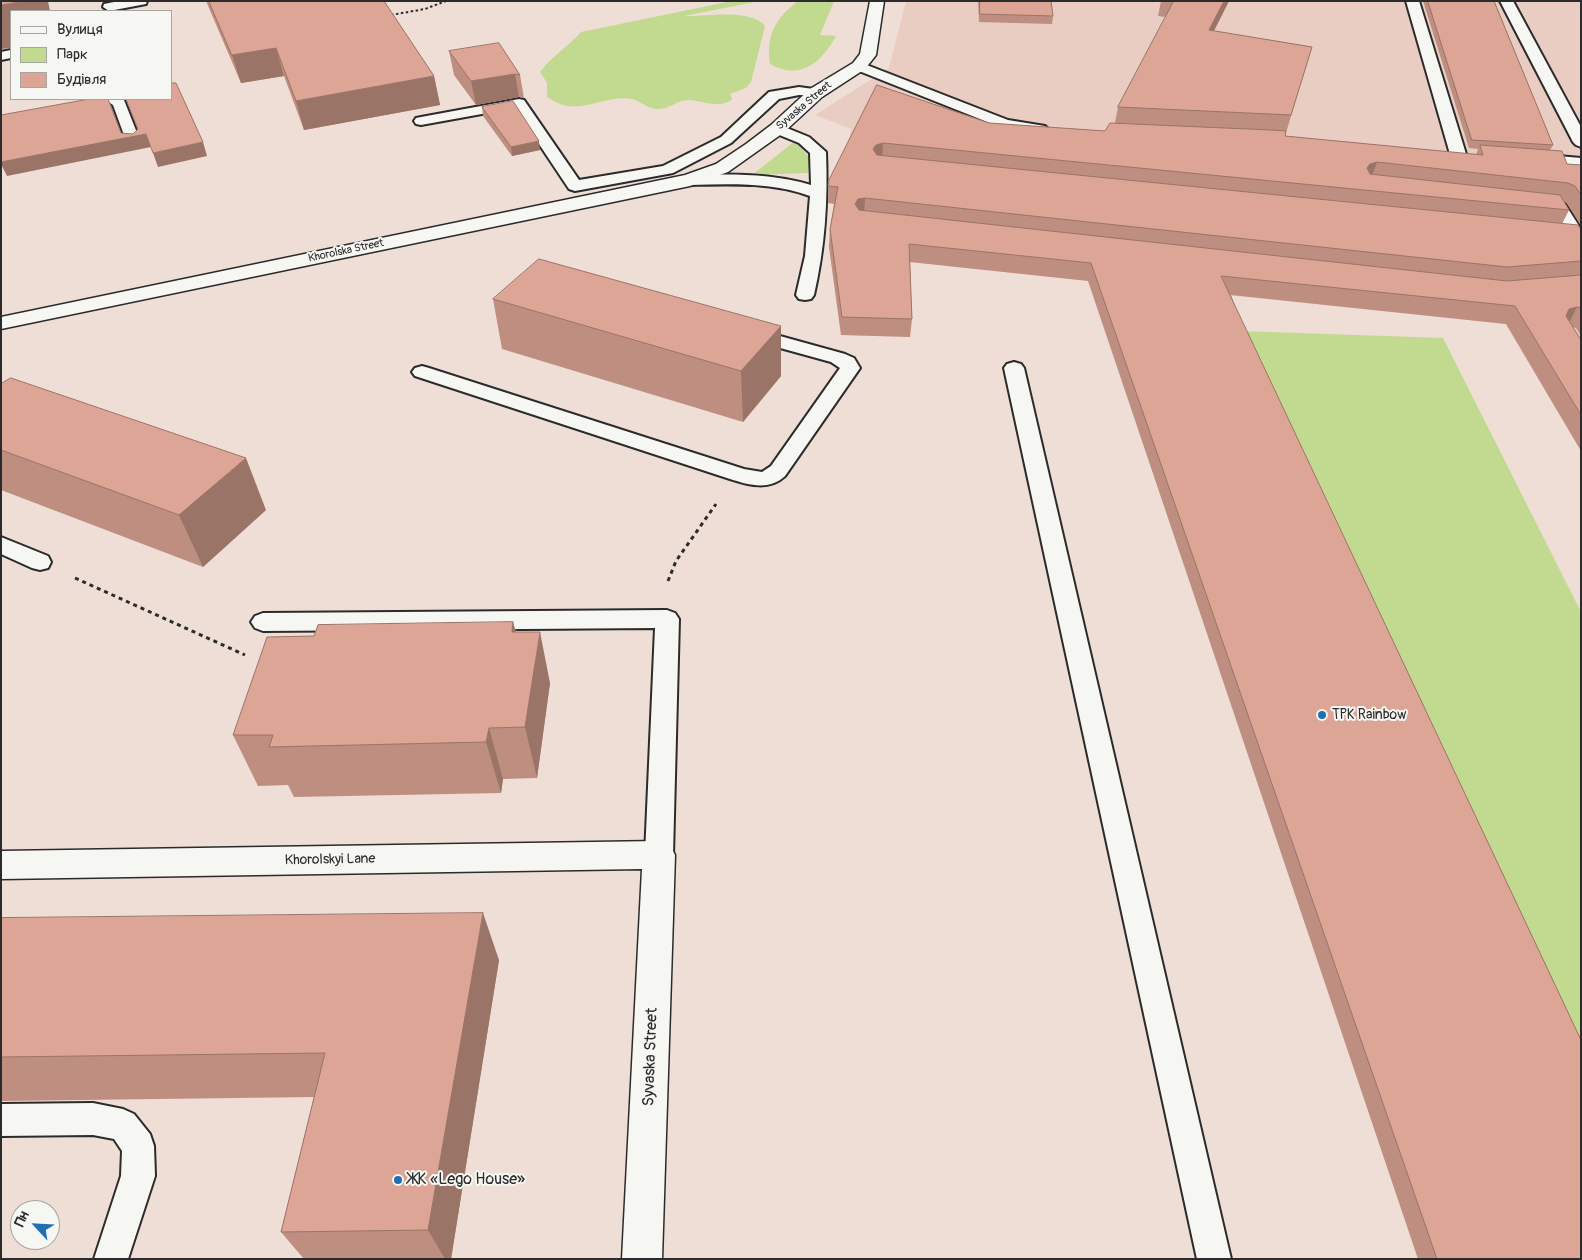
<!DOCTYPE html>
<html>
<head>
<meta charset="utf-8">
<style>
  body { margin:0 }
  #map { position:relative; width:1582px; height:1260px; overflow:hidden; background:#eeded6; font-family:Pangolin,sans-serif }
  canvas { display:block }
  .frame { position:absolute; inset:0; border:2px solid #2b2b2b; pointer-events:none }
  .legend { position:absolute; left:10px; top:10px; width:162px; height:90px; box-sizing:border-box; background:#f6f6f2; border:1px solid #a5a5a2; margin:0; padding:6px 9px; list-style:none; font-size:15px; color:#2b2b2b }
  .legend li { display:flex; align-items:center; gap:10px; height:25px }
  .legend b { width:25px; border:1px solid #a5a5a2 }
  .north { position:absolute; left:10px; top:1200px; width:50px; height:50px; box-sizing:border-box; background:#f6f6f2; border:1px solid #a5a5a2; border-radius:50%; rotate:295deg; font-size:14px; font-weight:700; line-height:20px; text-align:center; color:#2b2b2b }
  .north::after { content:''; display:block; margin:auto; width:18px; height:22px; background:#1f6fb2; clip-path:polygon(50% 0,100% 100%,50% 72%,0 100%) }
</style>
</head>
<body>
<div id="map">
<canvas width="1582" height="1260"></canvas>
<div class="frame"></div>
<ul class="legend">
<li><b style="height:6px;background:#f6f6f2"></b>Вулиця</li>
<li><b style="height:14px;background:#c2da90"></b>Парк</li>
<li><b style="height:14px;background:#dda595"></b>Будівля</li>
</ul>
<div class="north">Пн</div>
</div>
<script>
const ctx = document.querySelector('canvas').getContext('2d');
ctx.lineJoin = 'round';
function paint(path, color) { ctx.fillStyle = color; ctx.fill(path, 'evenodd'); }
function stroke(path, color, width, dash) { ctx.strokeStyle = color; ctx.lineWidth = width; ctx.lineCap = dash ? 'butt' : 'round'; ctx.setLineDash(dash || []); ctx.stroke(path); }
function drawText(font, color, halo, rows, align = 'center') {
  ctx.font = font + ' Pangolin,sans-serif'; ctx.lineWidth = 4; ctx.setLineDash([]); ctx.textBaseline = 'middle'; ctx.strokeStyle = halo; ctx.fillStyle = color; for (const [text, x, y, turn = 0] of rows) {
    ctx.save(); ctx.translate(x, y); ctx.rotate((+turn || 0) * Math.PI / 180); ctx.textAlign = isNaN(turn) ? turn : align; if (halo) ctx.strokeText(text, 0, 0); ctx.fillText(text, 0, 0); ctx.restore();
  }
}
const built = new Path2D(`
  M906,1H1581V451L1506,324L908,262L910,337L841,335L829,247L851,129L815,115L889,68Z`);
const green = new Path2D(`
  M732,1H760L684,16C704,17 751,8 765,26L751,82L746,88L730,94L732,99L730,101C716,108 703,101 689,100C677,100 671,108 660,109C648,110 643,102 632,99C611,95 589,109 568,106C560,105 554,101 547,97V83L540,72C552,56 568,47 581,32Z
  M798,1H834L820,35L836,36C821,63 800,81 770,64C766,35 775,19 798,1Z
  M795,141L810,158L808,173L752,175Z
  M1241,331L1443,338L1581,612V1073Z`);
const pathFar1 = new Path2D(`
  M391,15L425,9L446,1`);
const path = new Path2D(`
  M75,578L245,655
  M668,581L676,561L716,504`);
const service = new Path2D(`
  M119,1H147L146,4L109,11L103,7L104,4Z
  M1406,1H1419L1466,154L1463,157H1453L1450,154Z
  M1500,1H1513L1581,127V147L1576,145L1573,142Z
  M11,50V58L1,60V52Z
  M859,62L1008,120L1045,126L1048,129L1045,132L1040,134L1000,127L854,69L852,66Z
  M799,87L821,90L823,93L821,96L799,95L779,99L731,143L673,173L575,191L569,189L515,108L421,125L416,124L414,121L416,118L421,117L519,99L524,100L579,180L663,166L721,137L769,92Z
  M104,99L124,100L141,143L138,146H128L113,105Z
  M777,124L809,137L826,152C828,201 825,247 814,295L811,299L805,300L799,299L796,295L805,256L810,196C771,182 731,184 690,185L684,183L682,180L684,177L690,175C731,174 772,173 811,185L810,153L799,143L772,132L769,129L772,126Z
  M1535,154L1581,158V168L1529,162L1527,159L1529,156Z
  M1539,200L1565,204L1581,229V249L1575,248L1553,211L1533,208L1531,205L1533,202Z
  M751,328L845,354L854,358L860,368L785,476C769,491 749,485 730,479L415,376L412,372L415,368L422,366L429,368L744,469L762,472L771,466L840,368L831,362L744,338L742,334L744,330Z
  M1014,362L1021,364L1024,368L1231,1259H1197L1004,368L1007,364Z
  M1,537L48,556L51,562L48,568L40,570L32,568L1,554Z
  M667,610L675,613L679,619L673,855L669,863L659,867L649,863L645,855L655,628L263,631L255,628L251,622L255,616L263,613Z
  M93,1103L123,1109L134,1114L150,1134L154,1146L155,1176L128,1259H94L121,1176L122,1151L114,1139L93,1135L1,1136V1104Z`);
const minor = new Path2D(`
  M870,1H884L876,55L865,69L822,97L783,133L728,172L690,186L1,329V317L685,175L716,164L746,144L771,125L810,89L853,63L860,54Z
  M659,841L670,845L675,855L662,1259H622L642,869L1,879V851Z`);
const wall = new Path2D(`
  M206,1H384L434,76L440,105L304,130L284,76L241,83Z
  M978,1H1051L1053,16L1052,24L979,22Z
  M1161,1H1229L1214,31L1312,47L1285,136L1476,155L1478,149L1469,148L1423,1H1494L1553,145L1550,150L1567,164L1581,165V226L1567,203L1564,202L1569,210L1562,224L1581,230V336L1576,328L1573,327L1581,340V451L1506,324L1231,295L1581,1259H1418L1088,281L910,262L912,319L910,337L841,335L829,247L830,229L834,204L828,203L829,180L877,85L989,123L1105,131L1115,123L1118,107L1166,17L1158,16Z
  M449,51L520,75L524,98L519,97L476,105L454,75Z
  M482,107L540,150L512,156L483,116Z
  M493,299L781,326V376L743,422L502,349Z
  M1,384L266,510L203,567L1,490Z
  M513,622L516,632L550,683L537,778L503,779L501,793L294,797L288,785L258,786L233,735L314,636Z
  M1,918L499,960L451,1259H304L281,1232L314,1097L1,1101Z`);
const shadedWall = new Path2D(`
  M25,1H48L50,11H11V48L1,49V5Z
  M1224,1H1229L1205,48L1209,30Z
  M276,48L284,76L241,83L232,55Z
  M515,74L519,97L476,105L471,81Z
  M434,76L440,105L304,130L296,101Z
  M108,99L123,138L146,134L151,147L7,176L1,164V162Z
  M539,141L540,150L512,156L511,147Z
  M203,142L207,156L158,167L153,153Z
  M883,143L882,160L875,162L873,149L876,145Z
  M1377,162L1371,179L1367,168L1370,164Z
  M865,198L864,215L858,216L855,204L858,199Z
  M1577,307L1568,325L1559,327L1569,309Z
  M781,326V376L743,422L741,371Z
  M246,458L266,510L203,567L179,515Z
  M513,622L525,673L512,632Z
  M540,632L550,683L537,778L525,727Z
  M489,728L503,779L501,793L486,742Z
  M483,913L499,960L451,1259H445L428,1230Z`);
const building = new Path2D(`
  M1,1H25L1,5Z
  M209,1H384L434,76L296,101L276,48L232,55Z
  M980,1H1051L1053,16L980,14Z
  M1174,1H1224L1209,30L1312,47L1291,115L1118,107Z
  M1428,1H1494L1553,145L1472,140Z
  M499,43L520,75L515,74L471,81L449,51Z
  M171,83H176L203,142L153,153L146,134L1,162V115L89,99H108L121,133L133,134L138,129L126,99H171Z
  M877,85L989,123L1105,131L1110,123L1271,130L1286,131L1285,136L1483,155L1480,145L1562,151L1567,164L1581,165V195L1575,186L1568,183L1377,162L1370,164L1367,168L1370,174L1560,195L1569,210L883,143L876,145L873,149L877,155L1578,225L1581,230V261L1507,267L865,198L858,199L855,204L859,210L1507,281L1581,275V308L1577,307L1569,309L1566,316L1581,340V415L1515,306L1221,276L1581,1040V1259H1437L1091,263L909,244L912,319L842,317L830,229L838,187L828,186L829,180Z
  M513,101L539,141L511,147L482,107Z
  M539,259L781,326L741,371L493,299Z
  M11,378L246,458L179,515L1,450V384Z
  M513,622L512,632H540L525,727L489,728L486,742L269,747L273,735H233L267,637L314,636L318,625Z
  M483,913L428,1230L281,1232L325,1053L1,1057V918Z`);
const markers = [
  [1322,715,5,"#1f6fb2"],
  [398,1180,5,"#1f6fb2"]
];
const farStreetnames = [
  ["Syvaska Street",804,106,-40],
  ["Khorolska Street",346,251,-12]
];
const poiNames = [
  ["ТРК Rainbow",1332,715]
];
const streetNames = [
  ["Khorolskyi Lane",330,860,-1]
];
const nearStreetnames = [
  ["Syvaska Street",651,1057,-88]
];
const nearPoinames = [
  ["ЖК «Lego House»",408,1180]
];
paint(built, '#e9cdc2');
paint(green, '#c2da90');
stroke(service, '#2b2b2b', 4);
stroke(minor, '#2b2b2b', 3);
stroke(pathFar1, '#2b2b2b', 2, [2.5, 2.5]);
stroke(path, '#2b2b2b', 3, [4, 4]);
paint(service, '#f6f6f2');
paint(minor, '#f6f6f2');
paint(wall, '#be8e80');
paint(shadedWall, '#9b7468');
paint(building, '#dda595');
stroke(building, '#9b7468', 1);
for (const [x, y, r, color] of markers) { const dot = new Path2D(); dot.arc(x, y, r, 0, 2 * Math.PI); ctx.fillStyle = color; ctx.fill(dot); stroke(dot, '#f6f6f2', 2); }
drawText('11px', '#2b2b2b', '#f6f6f2', farStreetnames);
drawText('14px', '#2b2b2b', '#f6f6f2', poiNames, 'left');
drawText('14px', '#2b2b2b', '#f6f6f2', streetNames);
drawText('16px', '#2b2b2b', '#f6f6f2', nearStreetnames);
drawText('16px', '#2b2b2b', '#f6f6f2', nearPoinames, 'left');
</script>
</body>
</html>
